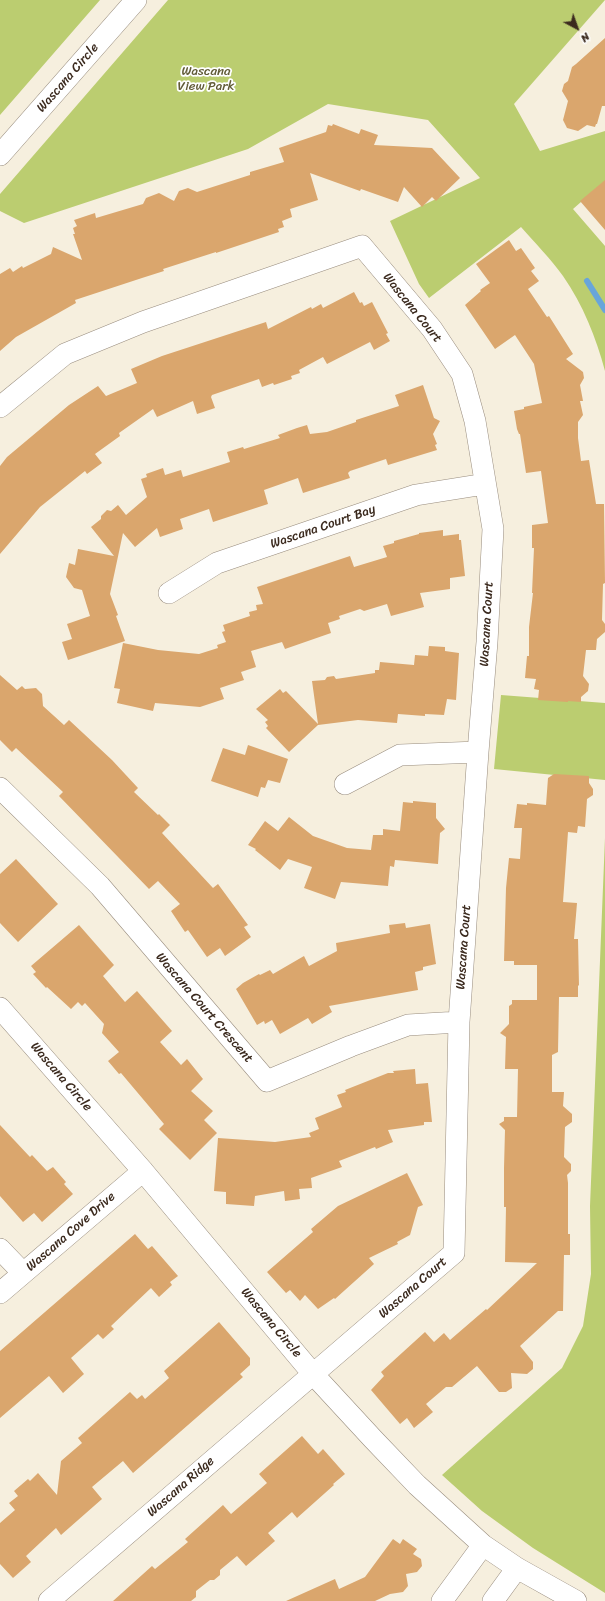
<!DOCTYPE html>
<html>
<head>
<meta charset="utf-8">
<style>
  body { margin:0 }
  #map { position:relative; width:605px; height:1601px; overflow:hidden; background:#f6efde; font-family:Sriracha,sans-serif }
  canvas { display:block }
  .north { position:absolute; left:557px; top:8px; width:40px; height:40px; -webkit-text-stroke:3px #fff; paint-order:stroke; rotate:139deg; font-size:11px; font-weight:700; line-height:16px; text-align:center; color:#3b2a1e }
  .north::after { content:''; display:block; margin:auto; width:14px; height:18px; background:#3b2a1e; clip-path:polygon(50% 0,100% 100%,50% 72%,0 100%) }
</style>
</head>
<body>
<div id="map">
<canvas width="605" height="1601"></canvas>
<div class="north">N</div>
</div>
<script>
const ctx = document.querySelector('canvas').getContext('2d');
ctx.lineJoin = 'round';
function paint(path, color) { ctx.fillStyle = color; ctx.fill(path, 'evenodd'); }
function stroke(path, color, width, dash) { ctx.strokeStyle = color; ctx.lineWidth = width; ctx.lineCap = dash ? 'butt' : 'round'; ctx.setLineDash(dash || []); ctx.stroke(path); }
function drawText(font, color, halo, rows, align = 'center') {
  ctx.font = font + ' Sriracha,sans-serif'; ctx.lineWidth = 3.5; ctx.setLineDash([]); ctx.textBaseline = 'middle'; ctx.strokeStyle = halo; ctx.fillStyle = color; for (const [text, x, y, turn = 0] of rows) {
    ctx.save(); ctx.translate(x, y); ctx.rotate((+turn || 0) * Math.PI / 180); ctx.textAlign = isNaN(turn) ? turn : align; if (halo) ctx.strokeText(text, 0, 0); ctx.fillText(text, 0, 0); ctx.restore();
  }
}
const green = new Path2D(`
  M0,0H100L0,115Z
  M168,0H605L514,104L540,151L605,131V181L573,209L605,246V371C596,337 583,305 563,276C551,259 535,243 521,227L429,298L419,284L390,221L480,178L428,120L328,104L248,149L24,223L0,211V194Z
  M501,695L605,703V780L494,769Z
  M605,838V1593L533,1548L482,1511L442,1475L562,1368L583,1326L591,1274L590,1206Z`);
const stream = new Path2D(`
  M587,281L605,310`);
const building = new Path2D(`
  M605,38V106H602L597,124H596L595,127L587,125L578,131L567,128L563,120L568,101L562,91L564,84L568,81L572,67L576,64Z
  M333,124L359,134L361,129L378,135L374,145L432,148L460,178L436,201L432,197L422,207L404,187L398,202L361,189L360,191L310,173L318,200L290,209L292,217L282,221L284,227L278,229L279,232L216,253V252L163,269L164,271L142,278L75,300L76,303L16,337L0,351V274L10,268L13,272L22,266L23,268L51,254L53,247L82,260L73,234H75L73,228L77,226L74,220L95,213L96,218L143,204L146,198L159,193L174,201L179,191L188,188L197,192L250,175V172L284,162L279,148L326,132L328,125L332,126Z
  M605,180V230L580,201Z
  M509,240L516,251L521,248L535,268L531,271L539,281L528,289L547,317L549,316L573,354L566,359L583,372L584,378L580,385L583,401H580L583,415L578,422V438L581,461L589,460L596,504H604L605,583L603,584L602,620L605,624V632L597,639L596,650H586L583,676L589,684L588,691L581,697V702L568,701V702L538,700L539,690L534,689L536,679L525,678L527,656H529V627L533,593H532L534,548H532V525L548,523L541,471L526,473L520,434H519L517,429L514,411L524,409V407L542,403L534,364L515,335L495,349L465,305L481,291L480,290L490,283L476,264Z
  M354,292L360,303L362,302L364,306L372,302L388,333L386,334L390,341L374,350L370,342L327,364L323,357L299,370L300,373L291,376L292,379L274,385L273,383L262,387L259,379L212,395L211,397L215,408L197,414L193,401L157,417L153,409L119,433L120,436L95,454L102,463L87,474L85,471L40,507L0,554V466L7,457L69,405L98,386L106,396L137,383L131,369L162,356L266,322L268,329L311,307L312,309L321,304L323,308Z
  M423,385L434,418L440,421L433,434L437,444L435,445L437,450L388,465L386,459L350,471L348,473L350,478L303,493L298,478L264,490L268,504L213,522L209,509L180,519L183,529L160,537L157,528L135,547L123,533L110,594L118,615L116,616L125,641L68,660L62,642L72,639L67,624L90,616L82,590L74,588L66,577L69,563L75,565L78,549L114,556L91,527L101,519V516L107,510L111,511L118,505L126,515L147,497L141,479L147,477L146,474L163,468L165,475L181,470L183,477L230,462L227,452L243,447L244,449L280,438L278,435L297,428L307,425L310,434L327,432L356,422V420L399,406L395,395Z
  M443,530V536L459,534V540H461L465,576L450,578V589L420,593L424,607L391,616L387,604L364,611L360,609L339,616L340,619L328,623L331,633L285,649L282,642L251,651L256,667L241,672L244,680L220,688L224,699L200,707L155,703L153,711L117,703L120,689L114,688L123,643L158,650L199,654L218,648L217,645L226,642L222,632L225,631L223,625L250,616L249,612L257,610L256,605L263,604L257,587L350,556L354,567L387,557L383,546L394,543V541L419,534V533Z
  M429,646L445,647V651L459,653L456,700L447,699L444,715L425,714V716L398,714L397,723L358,720L318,725L289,752L266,728L268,726L265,722L268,720L256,709L280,689L283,693L286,691L318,724L312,681L325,680L327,677L334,676L336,679L375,673V670H379L380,662L414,665L415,655L428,656Z
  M0,675L17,690L22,686L25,689L36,688L42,694L43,706L64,725L69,720L112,760L138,788L134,792L158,815L159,814L170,825L162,833L213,888L218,884L248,925L244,927L251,937L225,956L220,948L207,957L188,930L185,932L171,911L180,904L158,881L149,889L59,796L63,792L16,748L12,752L0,740Z
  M248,745L288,759L280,783L268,780L265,788L261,787L258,797L211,781L223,748L245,755Z
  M554,774L589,776V783L593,789V795L587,799L585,827L578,826L577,833L568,832L563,902L577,903L574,939H578L579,986L578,985V997H559L558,1052L552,1055V1092H564L563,1106L572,1114V1122L565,1127L564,1157L571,1164V1171L567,1175L568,1183V1234H570V1255H564L563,1311H558L520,1346L533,1362V1369L527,1374L511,1373L512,1388L506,1392H499L477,1366L452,1387H446L426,1404L433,1412L414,1428L407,1418L400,1424L371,1390L384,1376L381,1372L425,1332L434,1342L444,1333L450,1340L486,1309L487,1310L537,1263L505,1262L506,1207H504V1168L505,1130L499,1124L504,1121V1117H517L518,1069H505L506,1037L500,1033L509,1024V1006L512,1004V1000H537V965H514V961H504L506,888L509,858L520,859L522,828H514L517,804L527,805V803L546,805L548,778Z
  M413,801L436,803V818L445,829L440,833L438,864L395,860L394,867L390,866L388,886L341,882L335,899L304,888L312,867L288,859L280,870L255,850L256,849L248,845L265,821L278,831L289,817L313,836L347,848L371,850L373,835H383V829L400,831L403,802L413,803Z
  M16,859L58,904L18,942L0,923V874Z
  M405,923L406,928L430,924L436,964L423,967V970L415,972L418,990L329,1006L332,1012L312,1024L308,1018L280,1034L272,1020L265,1024L264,1021L257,1025L236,989L243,983L259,974L260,975L270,970L273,974L304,956L309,966L337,951L336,943L390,933L389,925Z
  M79,925L114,965L103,976L125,1002L137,991L172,1031L160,1042L181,1065L187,1059L203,1079L191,1091L213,1111L204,1120L217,1133L190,1160L159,1129L164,1124L121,1073L119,1074L108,1061L119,1052L102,1033L104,1024L85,1003L82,1006L78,1002L71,1009L47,987L46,988L33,974L36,972L31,966Z
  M415,1069L416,1084L428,1083L432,1122H424V1125L388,1130L393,1142L376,1149L375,1147L339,1161L342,1167L311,1178L312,1188L299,1189L300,1199L285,1201L284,1191L255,1196L254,1206L226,1204V1192L214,1191L218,1138L275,1142L311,1137L309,1133L319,1129L315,1118L342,1107L337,1095L346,1092L345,1090L388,1073H394L393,1071Z
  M0,1125L30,1157L32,1155L47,1171L53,1167L66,1182L64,1184L73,1194L42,1222L34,1213L23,1222L0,1196Z
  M407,1173L423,1205L418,1207L410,1235L397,1242L398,1244L369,1258L374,1264L335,1299L334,1298L318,1309L305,1295L300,1301L290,1290L286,1293L267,1272L313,1232L311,1229L338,1206Z
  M135,1234L148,1249L152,1246L178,1276L170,1282L172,1285L159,1297L151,1288L111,1326L114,1329L103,1339L98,1334L71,1358L84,1374L63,1393L49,1376L0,1418V1351Z
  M219,1322L250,1358V1365L240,1374L243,1377L133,1473L123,1461L92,1487L102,1499L61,1535L56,1528L26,1556L31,1562L13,1578L0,1564V1523L15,1510L9,1503L18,1496L14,1491L28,1479L30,1481L38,1473L57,1495L61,1461L82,1443L78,1438L130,1392L137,1399L142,1395L145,1399L169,1378L164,1371Z
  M302,1436L318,1454L323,1449L345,1474L333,1484L334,1485L297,1518L292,1512L268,1533L275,1541L246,1566L237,1556L220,1570V1575L214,1580H210L196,1591V1597L191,1601H113L152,1566L155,1569L188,1542L185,1539L223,1505L231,1514L267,1483L259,1474Z
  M393,1539L400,1544L403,1539L417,1549L413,1554L421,1559L422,1566L417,1572L406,1574L408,1586L403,1592L390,1594L375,1601H286L335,1579L339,1589L365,1577Z`);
const minor = new Path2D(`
  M0,155L136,0
  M0,407L65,354L143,322L362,246L432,329L462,374L475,421L493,529L487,642L478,752L459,1022L454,1253L49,1601
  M169,593L217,563L416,495L485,484
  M345,784L400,755L478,752
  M0,788L100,886L267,1081L351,1046L408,1025L459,1022
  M0,1008L143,1171L313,1374L373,1439L417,1485L483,1545L517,1568L576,1601
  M0,1249L23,1273
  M0,1293L143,1171
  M442,1601L483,1545
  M493,1601L517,1568`);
const parkNames = [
  ["Wascana",206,72],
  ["View Park",206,87]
];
const streetNames = [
  ["Wascana Circle",68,78,-49],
  ["Wascana Court",412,308,51],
  ["Wascana Court Bay",323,527,-19],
  ["Wascana Court",487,624,-87],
  ["Wascana Court",464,947,-86],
  ["Wascana Court Crescent",204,1008,49],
  ["Wascana Circle",61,1077,49],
  ["Wascana Cove Drive",71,1232,-41],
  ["Wascana Court",413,1288,-41],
  ["Wascana Circle",271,1323,50],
  ["Wascana Ridge",181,1487,-41]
];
paint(green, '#bbcd70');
stroke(stream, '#68a5da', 6);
paint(building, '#daa66d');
stroke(minor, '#988c7e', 22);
stroke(minor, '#fff', 21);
drawText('13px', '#615b37', '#fff', parkNames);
drawText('13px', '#3b2a1e', '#fff', streetNames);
</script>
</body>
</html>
